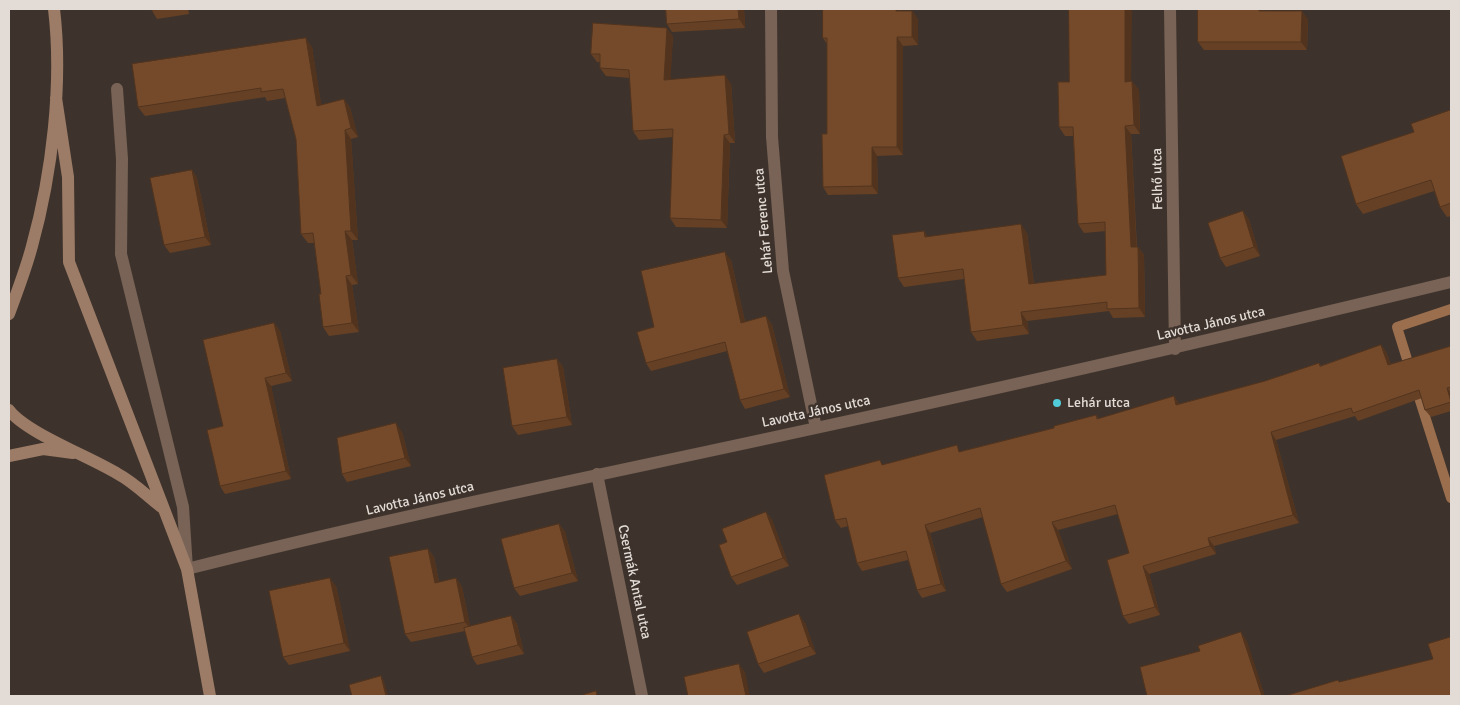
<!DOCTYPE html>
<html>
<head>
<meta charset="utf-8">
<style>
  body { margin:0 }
  #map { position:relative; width:1460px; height:705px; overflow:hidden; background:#3e332c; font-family:Signika,sans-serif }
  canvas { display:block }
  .frame { position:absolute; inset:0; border:10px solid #e2dbd6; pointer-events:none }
</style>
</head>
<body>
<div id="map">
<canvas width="1460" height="705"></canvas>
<div class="frame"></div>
</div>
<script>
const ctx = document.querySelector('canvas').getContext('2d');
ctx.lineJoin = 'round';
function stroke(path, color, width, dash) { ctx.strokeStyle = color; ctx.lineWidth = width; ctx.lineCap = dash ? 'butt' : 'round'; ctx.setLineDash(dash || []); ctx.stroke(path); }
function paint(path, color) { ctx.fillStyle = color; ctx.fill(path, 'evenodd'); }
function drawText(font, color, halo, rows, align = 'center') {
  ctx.font = font + ' Signika,sans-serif'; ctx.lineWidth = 5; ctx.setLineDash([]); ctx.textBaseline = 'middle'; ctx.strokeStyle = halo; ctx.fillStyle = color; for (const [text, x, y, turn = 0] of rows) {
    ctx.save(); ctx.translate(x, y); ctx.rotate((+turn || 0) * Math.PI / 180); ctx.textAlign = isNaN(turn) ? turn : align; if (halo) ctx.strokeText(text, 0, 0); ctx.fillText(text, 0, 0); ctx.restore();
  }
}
const stream = new Path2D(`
  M1411,372L1397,327L1451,309
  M1416,388L1451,498`);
const minor = new Path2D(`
  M771,9L772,137L783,271L816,428
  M1170,9L1175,349
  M117,89L122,159L121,254L183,507L187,569C395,516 606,474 816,428C1029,382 1240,333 1451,282
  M597,474L642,696`);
const secondary = new Path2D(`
  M56,98L68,177L69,262L187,569L210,696
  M9,314C17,292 26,269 32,246C52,174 63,83 54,9
  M9,410C26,433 91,457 118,474C135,483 149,498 164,509
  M9,456L43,449L73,453`);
const wall = new Path2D(`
  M151,9H188L189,14L157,19Z
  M666,9H744L745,28L672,32L667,24Z
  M1198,9H1265V11L1308,19L1307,50H1204L1198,42Z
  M902,11H912L918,19V45L903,46V155L877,156L878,194L828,195L823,187L827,134V44L823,38Z
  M673,36L670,79L731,84L735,143H730L727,228L676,227L670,218L673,137L639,140L633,131L630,78L606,76L600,68V62H597L591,54Z
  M312,47L321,105L344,99L350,108L358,137L351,139L358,240H352L358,284L352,285L359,332L329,336L323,327L321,294L314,243H308L301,234L296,139L285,98L267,101L265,97L145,116L138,107Z
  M1131,82L1139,90L1140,134H1131L1137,247H1138L1144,255L1145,317L1113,318L1109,311L1027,321L1029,334L977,341L971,332L964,279L904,287L898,278L929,237L1027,233L1034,284L1106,275V231L1084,233L1078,224L1073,136H1065L1059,127Z
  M1451,110V216L1447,217L1440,207L1434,191L1363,214L1356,204L1414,132Z
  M192,170L197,178L211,245L170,253L164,245Z
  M1243,211L1249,220L1260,256L1226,267L1220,258Z
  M731,260L745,322L766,316L772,325L790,397L745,409L740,400L727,351L651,371L646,363L654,327Z
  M274,323L280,331L292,381L271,386L291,479L225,494L220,486L223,426Z
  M1381,345L1386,352L1391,365L1451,346V411L1431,417L1425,410L1422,398L1358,421L1355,416L1276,440L1299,523L1214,546L1216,554L1149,574L1160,615L1129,624L1123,616L1129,553L1118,514L1058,530L1072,569L1007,592L1001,584L983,517L930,533L946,591L922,598L917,590L908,560L862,571L857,563L848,526L841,528L835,520L883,465L962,451L1054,428L1096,415L1099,419L1174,396L1179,404L1265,381L1319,363L1321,366Z
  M557,359L563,367L572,425L518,435L512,426Z
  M402,432L411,466L347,482L342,474Z
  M766,512L772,520L789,566L737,585L731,577L727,542Z
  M559,524L565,532L578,581L520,596L514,588Z
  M428,549L434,557L439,582L456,578L462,587L470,626L511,616L517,624L524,654L477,665L472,657L465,631L411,642L405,634Z
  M336,586L350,651L289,665L283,657Z
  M805,623L816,654L764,673L758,664Z`);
const shadedWall = new Path2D(`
  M738,9H744L745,28L739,19Z
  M896,9H902V20L896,11Z
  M1125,9H1132L1131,90L1125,82Z
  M1259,9H1265V19L1259,11Z
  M912,11L918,19V45L912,37Z
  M1302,11L1308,19L1307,50L1301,42Z
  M667,28L673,36L670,88L664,80Z
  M897,37L903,46V155L897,147Z
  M306,38L312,47L323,115L317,106Z
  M725,75L731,84L735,143L729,134Z
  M1132,81L1139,90L1140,134L1134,125Z
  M344,99L350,108L358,137L351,128Z
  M1125,126L1131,134L1137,255L1131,247Z
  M345,130L351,139L358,240L351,231Z
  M724,135L730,143L727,228L721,220Z
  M872,147L877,156L878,194L872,186Z
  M192,170L197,178L211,245L205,237Z
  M1243,211L1249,220L1260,256L1254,247Z
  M1021,224L1027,233L1035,293L1029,284Z
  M345,231L352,240L358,284L351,275Z
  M924,231L930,239L925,237Z
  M1138,247L1144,255L1145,317L1139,308Z
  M725,252L731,260L747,331L741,323Z
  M346,276L352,285L359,332L352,323Z
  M1021,312L1027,321L1029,334L1023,325Z
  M766,316L772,325L790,397L784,389Z
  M274,323L280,331L292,381L286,373Z
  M1381,345L1386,352L1394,373L1388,365Z
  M557,359L563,367L572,425L567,417Z
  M265,378L271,386L291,479L286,471Z
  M1447,388L1451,393V401Z
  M1174,396L1179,404L1176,405Z
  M396,423L402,432L411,466L405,458Z
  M1271,432L1276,440L1299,523L1293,515Z
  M766,512L772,520L789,566L783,558Z
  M1052,522L1058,530L1072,569L1066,561Z
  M559,524L565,532L578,581L572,573Z
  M925,525L930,533L946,591L941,584Z
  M1208,538L1214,546L1216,554L1210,546Z
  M428,549L434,557L441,592L435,583Z
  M1143,566L1149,574L1160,615L1155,607Z
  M330,578L336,586L350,651L344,643Z
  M456,578L462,587L471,630L465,622Z
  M799,614L805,623L816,654L810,646Z
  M511,616L517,624L524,654L518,645Z
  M1241,632L1247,641L1265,696H1262Z
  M739,664L745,672L750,696H746Z
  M381,676L384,681L388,696H386Z`);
const building = new Path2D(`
  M151,9H162L152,10Z
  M666,9H738L739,19L667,24Z
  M823,9H896V11H912V37H897V147H872V186L823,187L822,134H827V38H823Z
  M1069,9H1125V82L1132,81L1134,125L1125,126L1131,247H1138L1139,308L1107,309V302L1021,312L1023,325L971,332L963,269L898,278L892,235L924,231L925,237L1021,224L1029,284L1106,275L1105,222L1078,224L1073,127H1059L1058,82H1069Z
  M1198,9H1259V11H1302L1301,42H1198Z
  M593,23L667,28L664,80L725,75L729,134L724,135L721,220L670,218L673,129L633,131L629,70L600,68V54H591Z
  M306,38L317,106L344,99L351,128L345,130L351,231H345L351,275L346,276L352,323L323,327L319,294H321L313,233L301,234L296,139L283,89L261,92V88L138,107L132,64Z
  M1451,110V203L1440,207L1431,180L1356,204L1341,156L1414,132L1411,124Z
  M192,170L205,237L164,245L150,178Z
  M1243,211L1254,247L1220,258L1208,223Z
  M725,252L741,323L766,316L784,389L740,400L725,342L646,363L637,332L654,327L641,271Z
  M274,323L286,373L265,378L286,471L220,486L207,430L223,426L203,340Z
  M1381,345L1388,365L1451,346V387L1447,388L1451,402L1425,410L1419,390L1353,413L1351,408L1271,432L1293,515L1208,538L1210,546L1143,566L1155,607L1123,616L1107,560L1129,553L1115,505L1052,522L1066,561L1001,584L980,508L925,525L941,584L917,590L906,551L857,563L846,518L835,520L824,475L880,460L882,465L957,445L959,452L1054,428V426L1096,415L1097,419L1174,396L1176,405L1265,381L1319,363L1320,366Z
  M557,359L567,417L512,426L503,368Z
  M396,423L405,458L342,474L337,438Z
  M766,512L783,558L731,577L719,545L727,542L722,529Z
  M559,524L572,573L514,588L501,539Z
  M428,549L435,583L456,578L465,622L405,634L389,557Z
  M330,578L344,643L283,657L269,591Z
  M799,614L810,646L758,664L747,632Z
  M511,616L518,645L472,657L464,628Z
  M1241,632L1262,696H1147L1140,667L1200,651L1198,646Z
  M1451,637V696H1285L1338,680L1339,682L1433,659L1428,644Z
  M739,664L746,696H688L684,677Z
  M381,676L386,696H352L349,685Z
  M596,691L597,696H579Z`);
const markers = [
  [1057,403,5,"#52cbd9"]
];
const streetNames = [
  ["Felhő utca",1158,179,-91],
  ["Lehár Ferenc utca",764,221,-95],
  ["Lavotta János utca",1211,324,-13],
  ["Lavotta János utca",816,412,-12],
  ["Lavotta János utca",420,499,-13],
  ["Csermák Antal utca",634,582,78]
];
const poiNames = [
  ["Lehár utca",1067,403]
];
stroke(stream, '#9b6e4d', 10);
stroke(minor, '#786356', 12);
stroke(secondary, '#9c7c67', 12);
paint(wall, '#654025');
paint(shadedWall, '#52341e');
paint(building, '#754a2b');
stroke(building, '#52341e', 1);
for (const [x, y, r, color] of markers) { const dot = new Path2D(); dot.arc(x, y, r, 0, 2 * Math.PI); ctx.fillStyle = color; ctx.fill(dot); stroke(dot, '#3e332c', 2); }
drawText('14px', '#e2dbd6', '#3e332c', streetNames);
drawText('14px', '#e2dbd6', '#3e332c', poiNames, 'left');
</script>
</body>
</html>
